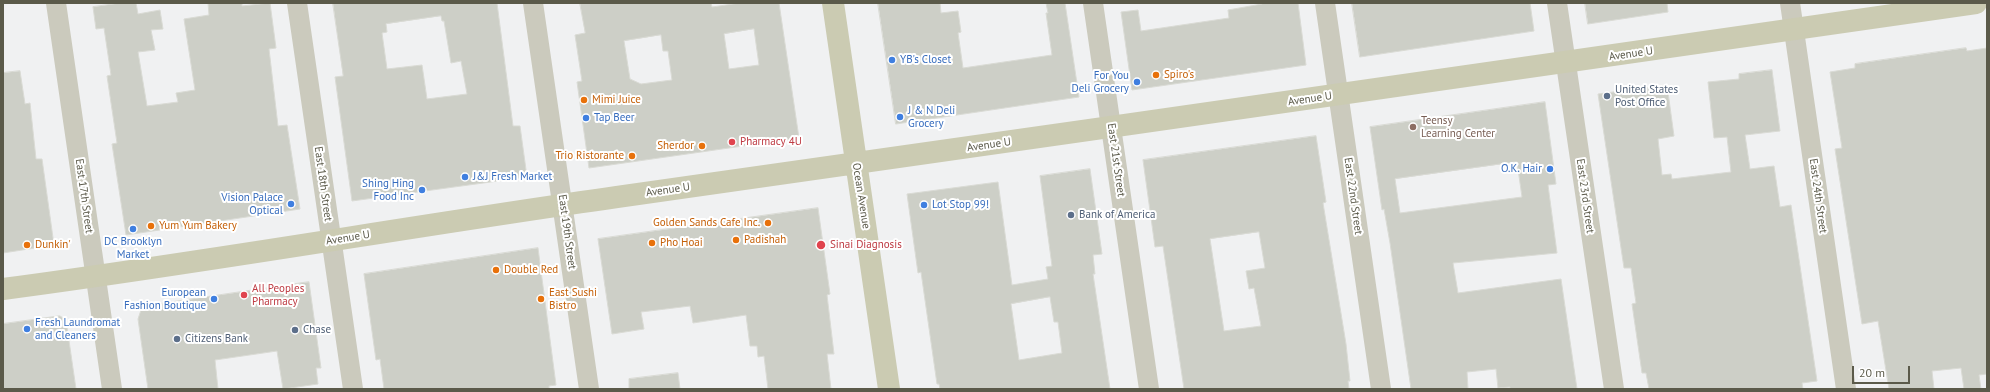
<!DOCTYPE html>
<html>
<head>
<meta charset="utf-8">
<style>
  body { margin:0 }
  #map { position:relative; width:1990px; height:392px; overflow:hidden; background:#f0f1f2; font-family:"PT Sans",sans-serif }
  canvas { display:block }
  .frame { position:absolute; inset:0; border:4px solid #5b5a4a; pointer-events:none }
  .scale { position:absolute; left:1852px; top:366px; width:58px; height:18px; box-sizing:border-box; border:2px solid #5b5a4a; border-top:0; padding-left:5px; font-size:12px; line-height:14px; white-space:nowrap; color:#5b5a4a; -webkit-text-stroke:3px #fff; paint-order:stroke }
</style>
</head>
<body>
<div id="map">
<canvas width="1990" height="392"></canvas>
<div class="frame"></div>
<div class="scale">20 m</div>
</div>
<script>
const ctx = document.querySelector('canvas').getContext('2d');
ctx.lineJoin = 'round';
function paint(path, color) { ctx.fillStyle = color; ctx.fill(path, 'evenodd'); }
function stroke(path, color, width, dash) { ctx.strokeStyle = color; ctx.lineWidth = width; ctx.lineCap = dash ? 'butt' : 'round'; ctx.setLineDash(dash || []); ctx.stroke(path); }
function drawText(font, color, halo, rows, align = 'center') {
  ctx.font = font + ' "PT Sans",sans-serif'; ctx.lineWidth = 4; ctx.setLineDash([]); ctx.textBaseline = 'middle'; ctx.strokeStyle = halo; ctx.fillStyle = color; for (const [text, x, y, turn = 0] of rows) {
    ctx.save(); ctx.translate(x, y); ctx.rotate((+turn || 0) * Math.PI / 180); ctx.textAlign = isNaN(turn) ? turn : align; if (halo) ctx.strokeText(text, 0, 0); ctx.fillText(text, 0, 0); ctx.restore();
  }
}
const building = new Path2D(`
  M121,3H136L138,14L160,10L163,29L151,30L155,50L138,52L147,106L178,102L176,93L195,90L184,19L209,15L208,3H242V6L270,3L276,48L269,49L278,126L287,125L300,209L126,235L112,144L117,143L107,76L111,75L104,28L96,29L93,7Z
  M333,3H497L513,126H520L527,177L352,201L335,77L343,76ZM441,16L442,21H444L451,63L461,61L467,94L427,99L422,65L387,69L382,33L387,32L386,24Z
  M580,3H711L712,7L740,3H779L799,138L589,168L577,82L582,81L575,35L585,33ZM754,29L759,65L729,69L724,34ZM661,35L663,51H668L672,80L641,84L630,79L624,41Z
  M878,3H940L941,13L958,11L961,32L958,33L963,68L1052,55L1046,13H1048L1046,3H1065L1079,97L896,124Z
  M1262,3H1298L1306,65L1132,90L1121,12L1138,10L1141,31L1229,18L1228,10L1262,4Z
  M1352,3H1530L1534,31L1360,57Z
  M1585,3H1667L1668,12L1588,24Z
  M1966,48L1967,51L1987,48V374L1979,375L1981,389H1964L1961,368L1932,371L1934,389H1889L1878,321L1862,324L1835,149L1842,148L1830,72L1855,68V64Z
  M1772,70L1780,131L1745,135L1750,169L1774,166L1780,207L1791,205L1817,381L1802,383L1803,389H1649L1646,373H1642L1632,304L1636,303L1631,268H1624L1598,94L1667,85L1674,136L1658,139L1662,175L1671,174L1672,179L1731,172L1727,137L1714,138L1708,82L1739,79V74Z
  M20,71L25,104L30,103L36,159H42L54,245L3,253V73Z
  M1545,102L1556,184L1548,185L1557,253L1453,263L1458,293L1561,279L1577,389H1510V387L1498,388L1496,369L1467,372L1468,389H1411L1390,243L1384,209L1382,210L1370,127ZM1517,162L1522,197L1400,213L1395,179Z
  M1316,136L1326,202L1323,203L1346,344L1350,381H1348L1349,389H1184L1163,246L1155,247L1143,160ZM1259,232L1265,268L1246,271L1249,289L1254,288L1261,326L1224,331L1210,239Z
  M1090,169L1102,254L1093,255L1095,274H1093L1110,389H940L939,384H937L921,272L918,273L907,194L998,182L1012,285L1048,279L1046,267L1052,266L1040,176ZM1050,297L1054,322H1058L1062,353L1019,360L1011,304Z
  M818,208L830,294L827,295L834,354H827L831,389H768L764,356L758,357L757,346H750L746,315L693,323L690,306L641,312L644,329L612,334L598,239Z
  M538,248L556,385L549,386V389H384L380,359L376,360L364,274Z
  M309,282L321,368H316L318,384L283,389L277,351L215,360L218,389H148L138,319L141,310L145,306Z
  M60,316L66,320L76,389H3V324Z
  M678,373L680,389H629V379Z`);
const minor = new Path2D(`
  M56,3L112,389
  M297,3L353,389
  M533,3L589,389
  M1093,3L1149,389
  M1325,3L1381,389
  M1557,3L1614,389
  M1790,3L1846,389`);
const major = new Path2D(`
  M833,3L889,389
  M3,289C208,262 412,226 617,197C1070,132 1523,70 1976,3`);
const markers = [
  [892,60,4,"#3f7fe0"],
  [1156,75,4,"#e8710a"],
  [1137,82,4,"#3f7fe0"],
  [1607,96,4,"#5c6f8a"],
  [584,100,4,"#e8710a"],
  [900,117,4,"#3f7fe0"],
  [586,118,4,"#3f7fe0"],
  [1413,127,4,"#8d6e63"],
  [732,142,4,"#e0444e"],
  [702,146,4,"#e8710a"],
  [632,156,4,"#e8710a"],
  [1550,169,4,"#3f7fe0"],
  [465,177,4,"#3f7fe0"],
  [422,190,4,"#3f7fe0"],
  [291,204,4,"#3f7fe0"],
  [924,205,4,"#3f7fe0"],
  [1071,215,4,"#5c6f8a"],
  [768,223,4,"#e8710a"],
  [151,226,4,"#e8710a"],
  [133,229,4,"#3f7fe0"],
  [736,240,4,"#e8710a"],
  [652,243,4,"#e8710a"],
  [27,245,4,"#e8710a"],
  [821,245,5,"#e0444e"],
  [496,270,4,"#e8710a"],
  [244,295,4,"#e0444e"],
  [214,299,4,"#3f7fe0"],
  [541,299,4,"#e8710a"],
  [27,329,4,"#3f7fe0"],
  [295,330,4,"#5c6f8a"],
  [177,339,4,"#5c6f8a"]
];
const streetNames = [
  ["Avenue U",1631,54,-8],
  ["Avenue U",1310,99,-8],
  ["Avenue U",989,145,-8],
  ["East 21st Street",1116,160,82],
  ["East 18th Street",323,184,82],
  ["Avenue U",668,190,-8],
  ["East 17th Street",84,196,82],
  ["Ocean Avenue",861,196,81],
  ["East 22nd Street",1353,196,82],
  ["East 23rd Street",1585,196,82],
  ["East 24th Street",1818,196,82],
  ["East 19th Street",567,232,82],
  ["Avenue U",348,238,-9]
];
const shopNames = [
  ["YB's Closet",900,60],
  ["For You",1129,76,"right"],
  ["Deli Grocery",1129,89,"right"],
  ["J & N Deli",908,111],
  ["Grocery",908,124],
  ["Tap Beer",594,118],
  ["O.K. Hair",1542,169,"right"],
  ["J&J Fresh Market",473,177],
  ["Shing Hing",414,184,"right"],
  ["Food Inc",414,197,"right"],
  ["Vision Palace",283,198,"right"],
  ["Optical",283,211,"right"],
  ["Lot Stop 99!",932,205],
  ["DC Brooklyn",133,242,"center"],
  ["Market",133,255,"center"],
  ["European",206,293,"right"],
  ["Fashion Boutique",206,306,"right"],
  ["Fresh Laundromat",35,323],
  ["and Cleaners",35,336]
];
const foodNames = [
  ["Spiro's",1164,75],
  ["Mimi Juice",592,100],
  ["Sherdor",694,146,"right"],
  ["Trio Ristorante",624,156,"right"],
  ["Golden Sands Cafe Inc.",760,223,"right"],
  ["Yum Yum Bakery",159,226],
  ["Padishah",744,240],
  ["Pho Hoai",660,243],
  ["Dunkin'",35,245],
  ["Double Red",504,270],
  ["East Sushi",549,293],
  ["Bistro",549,306]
];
const serviceNames = [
  ["United States",1615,90],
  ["Post Office",1615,103],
  ["Bank of America",1079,215],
  ["Chase",303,330],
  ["Citizens Bank",185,339]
];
const educationNames = [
  ["Teensy",1421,121],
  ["Learning Center",1421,134]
];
const healthNames = [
  ["Pharmacy 4U",740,142],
  ["Sinai Diagnosis",830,245],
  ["All Peoples",252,289],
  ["Pharmacy",252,302]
];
paint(building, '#cdcfc7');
stroke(building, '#d9dad4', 1);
stroke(minor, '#cbcabd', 20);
stroke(major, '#cbcbb2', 22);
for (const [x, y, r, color] of markers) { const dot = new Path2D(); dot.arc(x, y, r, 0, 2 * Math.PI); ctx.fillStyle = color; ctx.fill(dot); stroke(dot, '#fff', 1.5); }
drawText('11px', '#5b5a4a', '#fff', streetNames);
drawText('11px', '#366cbe', '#fff', shopNames, 'left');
drawText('11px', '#c56008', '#fff', foodNames, 'left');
drawText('11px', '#4e5e75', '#fff', serviceNames, 'left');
drawText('11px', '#785e54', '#fff', educationNames, 'left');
drawText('11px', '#be3a42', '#fff', healthNames, 'left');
</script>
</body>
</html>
